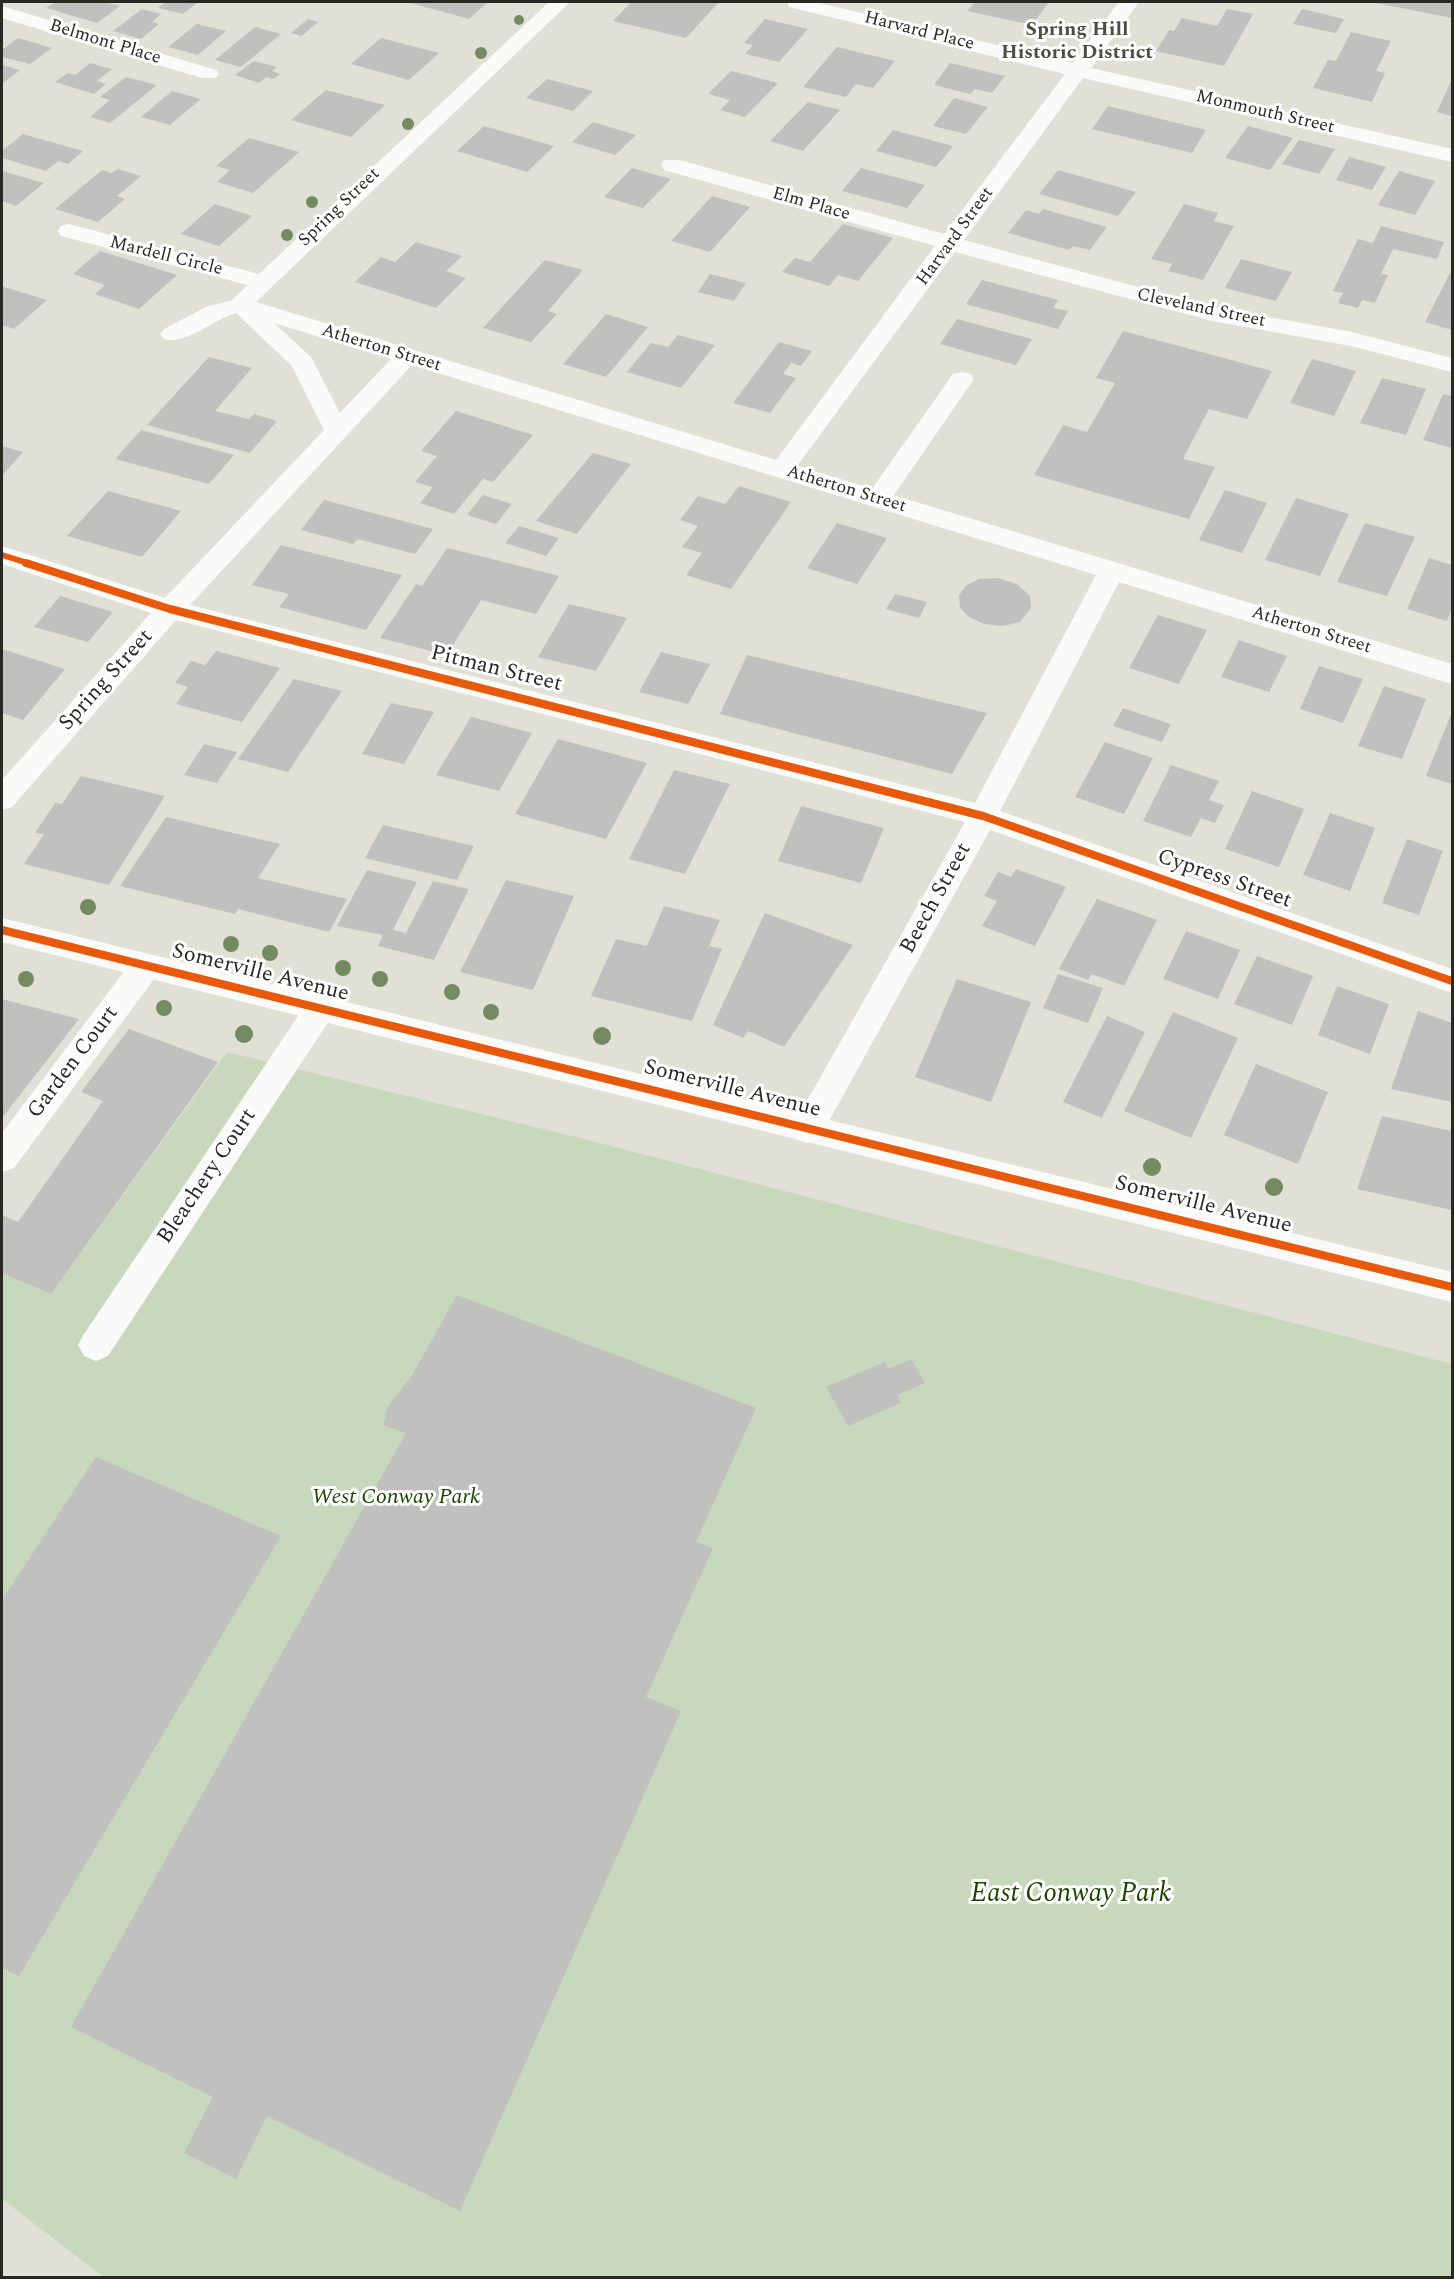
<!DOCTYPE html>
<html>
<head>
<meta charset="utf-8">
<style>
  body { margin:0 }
  #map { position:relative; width:1454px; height:2279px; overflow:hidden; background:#e0e0d6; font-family:Spectral,serif }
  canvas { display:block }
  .frame { position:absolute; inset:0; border:3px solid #2a2822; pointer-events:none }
</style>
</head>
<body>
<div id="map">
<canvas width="1454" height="2279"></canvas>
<div class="frame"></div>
</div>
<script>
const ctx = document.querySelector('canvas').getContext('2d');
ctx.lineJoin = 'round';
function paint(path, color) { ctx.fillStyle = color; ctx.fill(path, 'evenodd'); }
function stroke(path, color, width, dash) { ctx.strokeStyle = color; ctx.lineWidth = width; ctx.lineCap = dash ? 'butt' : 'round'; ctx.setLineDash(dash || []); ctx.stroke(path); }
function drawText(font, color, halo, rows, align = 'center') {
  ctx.font = font + ' Spectral,serif'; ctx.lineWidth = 6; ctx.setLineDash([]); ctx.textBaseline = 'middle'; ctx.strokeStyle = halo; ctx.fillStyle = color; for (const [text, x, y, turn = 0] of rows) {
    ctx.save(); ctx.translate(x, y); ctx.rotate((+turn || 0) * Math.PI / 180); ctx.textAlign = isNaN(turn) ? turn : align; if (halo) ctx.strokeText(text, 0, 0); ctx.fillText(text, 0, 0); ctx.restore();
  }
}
const green = new Path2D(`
  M227,1052L580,1138L1452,1364V2277H104L2,2199V1273L51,1294Z`);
const building = new Path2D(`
  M56,2H104L120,6L97,23L46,8Z
  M166,2H198L183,14L158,8Z
  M407,2H488L469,19Z
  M631,2H719L686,38L613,21Z
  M975,2H1049L1032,25L967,11Z
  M1376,3L1452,2V18Z
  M142,9L161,14L152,22L159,24L141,39L113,31Z
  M1227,9L1253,14L1224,66L1156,51L1169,30L1174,31L1182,18L1217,26Z
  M1302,9L1344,19L1336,33L1293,24Z
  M308,19L318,22L302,36L291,33Z
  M765,19L808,29L779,62L745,54L753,45L744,43Z
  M197,24L226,31L198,55L168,47Z
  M255,27L281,34L241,67L215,60Z
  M1351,32L1391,41L1376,71L1385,73L1372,102L1313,88L1328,60L1336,61Z
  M18,38L52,48L30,64L2,57V50Z
  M381,38L439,53L409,80L351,64Z
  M837,47L895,61L873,88L856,84L846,97L803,87Z
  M254,61L277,67L272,71L280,74L273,79L266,77L259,83L235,75Z
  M90,63L112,69L97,81L106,84L94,94L55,82L68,73L75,75Z
  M950,63L1005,76L992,93L975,89L970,94L934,85Z
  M2,65L20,70L2,84Z
  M731,71L778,83L745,117L720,110L730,100L708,94Z
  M126,77L157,85L110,123L90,117L110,100L100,97Z
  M547,79L593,91L573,111L526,98Z
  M1452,79V116L1437,112Z
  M326,90L385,105L351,137L291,120Z
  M172,91L201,99L170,125L141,117Z
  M954,98L988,107L966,134L933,126Z
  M808,102L840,110L803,151L770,141Z
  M1108,106L1206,130L1192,153L1092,129Z
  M593,122L636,135L615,155L572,142Z
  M484,126L554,146L527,172L457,151Z
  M1248,126L1293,138L1270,170L1225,158Z
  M893,130L953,146L936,167L876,151Z
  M23,134L83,151L68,164L58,161L46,171L2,158V151Z
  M249,138L299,152L253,193L217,182L230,170L216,166Z
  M1299,140L1335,149L1319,174L1282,164Z
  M1349,157L1386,167L1372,190L1336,180Z
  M632,168L671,179L643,208L604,197Z
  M861,168L925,185L907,208L842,191Z
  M118,169L141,176L117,196L125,199L98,222L55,209L102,170L112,173Z
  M1058,170L1136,192L1118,216L1039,194Z
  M2,171L44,183L16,206L2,201Z
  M1399,171L1435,181L1415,215L1378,205Z
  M712,196L750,207L710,252L671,241Z
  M215,204L252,216L219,246L181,234Z
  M1184,204L1218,213L1214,221L1234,226L1203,280L1168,271L1172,264L1151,259Z
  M1043,209L1107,227L1090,250L1073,246L1069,250L1008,233L1026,210L1039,214Z
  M843,224L893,238L858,281L838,275L829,286L782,272L795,258L810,262Z
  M1381,226L1444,242L1437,259L1393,249L1381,274L1388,275L1375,303L1362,300L1358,308L1338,303L1343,293L1333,291L1358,239L1373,243Z
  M416,242L462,256L446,271L466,278L436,308L355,282L381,257L395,262Z
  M100,251L177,275L139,309L95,294L105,285L73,274Z
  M1241,259L1292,272L1276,301L1225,288Z
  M545,260L583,270L548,311L557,314L531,342L483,328Z
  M1450,273L1452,274V330L1425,322Z
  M710,274L746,283L734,301L698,292Z
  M982,280L1058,300L1053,308L1068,311L1058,329L966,304Z
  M4,287L47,300L14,329L2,325V289Z
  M606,314L648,327L606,377L563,364Z
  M957,319L1032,339L1016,365L940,344Z
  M1123,331L1272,371L1247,419L1209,409L1183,459L1215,467L1189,519L1034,475L1063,425L1087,432L1115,383L1096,378Z
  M678,335L715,345L681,388L627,372L651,343L668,347Z
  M779,342L812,351L801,366L791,363L783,374L796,378L770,413L733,403Z
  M209,357L252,368L215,411L249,419L254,414L277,421L250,453L147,425Z
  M1312,359L1356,371L1334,416L1290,403Z
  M1382,378L1426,389L1406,435L1360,423Z
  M1443,394L1452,396V448L1423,440Z
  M456,411L533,435L493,482L483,479L454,514L420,503L433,487L415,482L437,456L421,451Z
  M141,430L234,455L209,484L115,459Z
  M2,446L23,452L2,476Z
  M593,453L631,464L577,534L536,521Z
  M739,486L791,502L731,589L686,575L702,553L682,547L698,526L680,520L698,496L725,504Z
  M1225,490L1267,503L1242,553L1199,540Z
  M108,491L181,511L142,557L67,536Z
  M483,495L512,504L496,524L467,515Z
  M1296,498L1349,514L1320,576L1265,560Z
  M324,500L433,529L415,554L358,539L353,544L301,530Z
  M837,523L887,538L857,584L807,568Z
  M1365,523L1415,537L1387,596L1337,582Z
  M519,526L559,538L546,556L505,543Z
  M281,545L402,575L366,630L279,607L289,594L252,585Z
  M447,548L488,558L559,576L536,614L481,600L447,655L380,638L416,584L422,586Z
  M1429,558L1452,565V608L1447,621L1407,609Z
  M997,578L1017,584L1030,596L1031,608L1020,622L1003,626L984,624L969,617L960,608L959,595L967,585L979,579Z
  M895,594L927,602L919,618L886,609Z
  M60,596L113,612L88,642L34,627Z
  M569,604L627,618L596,671L538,657Z
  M1158,615L1207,630L1179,684L1129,668Z
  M1239,640L1287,656L1269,692L1221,677Z
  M2,649L65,669L23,720L2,713Z
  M216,651L280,668L242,722L176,704L188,687L175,683L191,661L205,665Z
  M661,652L710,664L688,704L639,692Z
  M747,655L987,713L952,774L720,714Z
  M1319,666L1363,679L1343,723L1300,709Z
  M294,679L342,691L288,772L238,759Z
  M1384,686L1426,699L1402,759L1358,746Z
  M391,703L434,712L404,764L362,754Z
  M1123,708L1171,724L1162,742L1113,726Z
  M1452,712V784L1426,776Z
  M471,717L532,733L499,791L436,775Z
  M558,739L647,763L606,839L515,814Z
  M1105,742L1153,758L1124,814L1075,797Z
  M204,744L237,752L217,783L184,775Z
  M1171,765L1219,781L1209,800L1224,805L1215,823L1201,818L1191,837L1143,821Z
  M674,770L730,784L685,874L629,859Z
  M81,776L165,796L109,885L24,864L44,834L35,833L55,803L62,804Z
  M1252,791L1304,809L1279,867L1225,849Z
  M801,806L884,828L861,883L778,861Z
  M1330,813L1375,828L1350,891L1303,875Z
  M166,817L280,844L258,878L347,899L329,932L238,909L235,914L120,886Z
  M383,825L474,846L457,880L365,858Z
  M1407,839L1443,851L1419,915L1382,903Z
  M1016,869L1066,887L1035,946L982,926L997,901L984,896L998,872L1011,877Z
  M367,870L417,882L393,930L406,933L433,881L469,889L434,960L378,946L383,935L337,926Z
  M506,880L574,896L533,990L460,972Z
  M1097,899L1157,920L1124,986L1092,974L1088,980L1059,969Z
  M664,906L720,920L709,946L722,949L692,1021L591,996L616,939L647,946Z
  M765,913L853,945L784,1047L748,1031L743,1038L713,1025Z
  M1186,931L1240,950L1218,999L1163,979Z
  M1257,956L1313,976L1292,1025L1234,1004Z
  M1058,974L1103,988L1088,1023L1043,1008Z
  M957,979L1031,1002L991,1102L915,1077Z
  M1337,986L1389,1004L1370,1054L1318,1035Z
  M2,999L79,1019L2,1118Z
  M1418,1011L1452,1023V1102L1391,1089Z
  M1173,1012L1238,1038L1191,1138L1124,1111Z
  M1107,1016L1145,1032L1102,1118L1063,1102Z
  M129,1029L218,1062L51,1294L2,1273V1215L18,1222L103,1101L81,1092Z
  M1256,1064L1328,1092L1298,1164L1224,1135Z
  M1382,1116L1452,1131V1210L1357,1189Z
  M457,1295L756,1408L696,1542L713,1548L646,1697L681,1711L460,2211L267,2116L236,2179L184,2153L213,2097L71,2027L406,1433L383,1425L388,1406L411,1377Z
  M911,1359L925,1383L897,1395L901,1403L848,1426L826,1387L885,1362L888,1369Z
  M96,1457L281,1536L19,1976L2,1968V1600Z`);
const service = new Path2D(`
  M962,372L971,374L974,379L887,505L878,507L869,505L865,499L869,493L953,374Z`);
const minor = new Path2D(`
  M549,2H570L256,302L776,460L935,246L664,170L661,165L664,160H680L944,234L1065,74L789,7L787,2H815L1073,63L1119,2H1139L1091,68L1452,149V162L1083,78L964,240L1212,307L1352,332L1452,358V372L1351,346L1212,321L955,252L797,466L1452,664V684L1119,582L1000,811L1452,969V993L990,830L819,1139L807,1143L795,1139L791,1129L965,822L176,620L12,807L2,810V780L151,613L2,564V546L165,598L324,430L292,366L236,313C214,319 187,345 164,339L160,334L164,329L206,307L232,300L248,285L61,236L58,231L61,226L69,224L259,274ZM274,323L391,359L340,413L311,357ZM412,365L1096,575L975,803L190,605Z
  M2,6L216,70L219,74L216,78H202L2,18Z
  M146,954L157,957L162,966L157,975L14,1168L2,1172V1133L135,957Z
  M320,997L331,1000L336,1009L331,1018L108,1356L96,1361L84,1356L78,1345L84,1334L309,1000Z`);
const primary = new Path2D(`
  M2,918L1452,1272V1302L2,942Z`);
const cyclewayFar1 = new Path2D(`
  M2,555L31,564`);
const cycleway = new Path2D(`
  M26,563L170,609L983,816L1452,981
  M2,930L1452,1287`);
const trees = [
  [519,20,5],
  [481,53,6],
  [408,124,6],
  [312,202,6],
  [287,235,6],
  [88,907,8],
  [231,944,8],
  [270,953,8],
  [343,968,8],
  [26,979,8],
  [380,979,8],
  [452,992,8],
  [164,1008,8],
  [491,1012,8],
  [244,1034,9],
  [602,1036,9],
  [1152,1167,9],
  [1274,1187,9]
];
const farStreetnames = [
  ["Harvard Place",919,32,14],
  ["Belmont Place",105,43,17],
  ["Monmouth Street",1265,113,13],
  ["Elm Place",811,205,16],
  ["Spring Street",340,208,-44],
  ["Harvard Street",956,237,-54],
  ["Mardell Circle",166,257,14],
  ["Cleveland Street",1201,309,12],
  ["Atherton Street",381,349,17],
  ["Atherton Street",846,490,17],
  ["Atherton Street",1311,631,17]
];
const farNeighbourhoodnames = [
  ["Spring Hill",1077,31],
  ["Historic District",1077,54]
];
const streetNames = [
  ["Pitman Street",496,670,14],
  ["Spring Street",107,681,-48],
  ["Cypress Street",1224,880,19],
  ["Beech Street",937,899,-61],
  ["Somerville Avenue",260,974,14],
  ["Garden Court",74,1063,-53],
  ["Somerville Avenue",732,1090,14],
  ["Bleachery Court",208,1177,-56],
  ["Somerville Avenue",1203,1206,14]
];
const parkNames = [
  ["West Conway Park",396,1499]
];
const nearParknames = [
  ["East Conway Park",1071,1896]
];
paint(green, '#c8d8bc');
paint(building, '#c0c0be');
paint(service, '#fafaf9');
paint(minor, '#fafaf9');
paint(primary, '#fafaf9');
stroke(cyclewayFar1, '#e8590c', 6);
stroke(cycleway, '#e8590c', 8);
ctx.fillStyle = '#748a60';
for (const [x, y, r] of trees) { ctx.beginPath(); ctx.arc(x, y, r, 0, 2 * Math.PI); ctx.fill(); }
drawText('18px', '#2a2822', '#fff', farStreetnames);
drawText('bold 20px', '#4e4c3d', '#fff', farNeighbourhoodnames);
drawText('22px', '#2a2822', '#fff', streetNames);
drawText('italic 22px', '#1c4400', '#fff', parkNames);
drawText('italic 27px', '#1c4400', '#fff', nearParknames);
</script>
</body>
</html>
